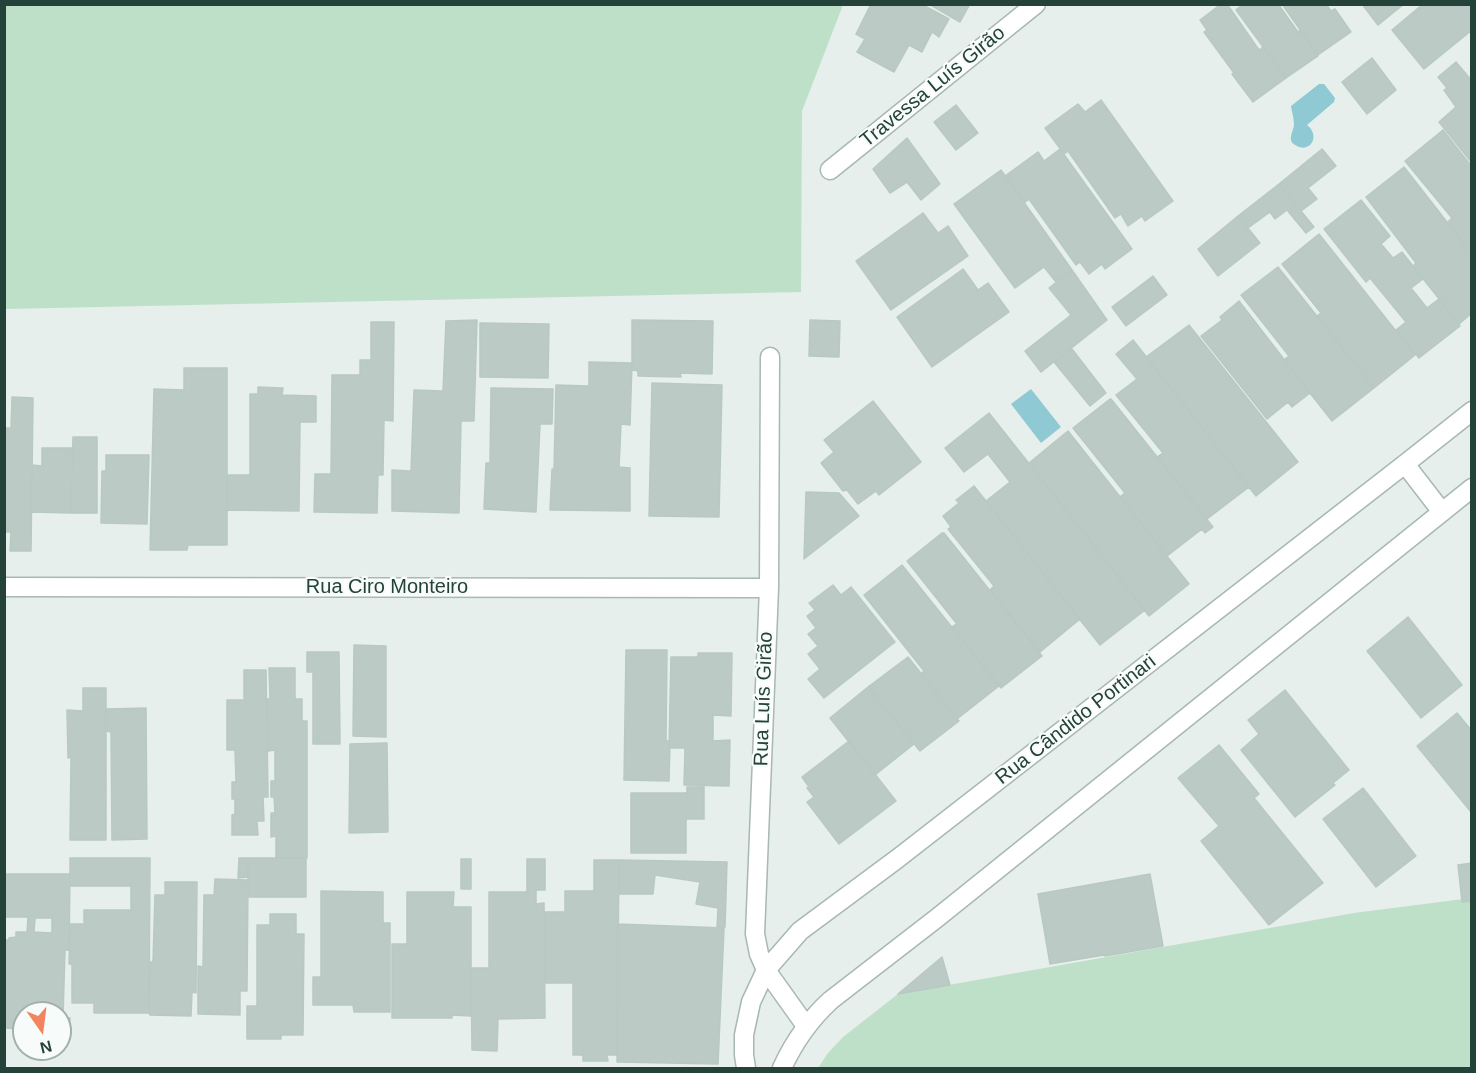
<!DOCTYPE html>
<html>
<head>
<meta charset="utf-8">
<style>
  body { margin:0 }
  #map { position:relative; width:1476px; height:1073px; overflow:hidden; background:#e6efeb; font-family:Helvetica,sans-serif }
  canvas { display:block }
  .frame { position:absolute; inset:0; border:6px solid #24423a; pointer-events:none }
  .north { position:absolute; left:12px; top:1001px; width:60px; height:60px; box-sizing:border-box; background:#f7fbf9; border:2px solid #a3b1ad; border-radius:50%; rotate:166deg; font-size:16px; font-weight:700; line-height:24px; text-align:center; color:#24423a }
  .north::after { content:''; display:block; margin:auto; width:21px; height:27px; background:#f4845f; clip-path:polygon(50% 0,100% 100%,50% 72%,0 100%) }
</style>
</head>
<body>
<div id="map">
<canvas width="1476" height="1073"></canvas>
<div class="frame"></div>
<div class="north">N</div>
</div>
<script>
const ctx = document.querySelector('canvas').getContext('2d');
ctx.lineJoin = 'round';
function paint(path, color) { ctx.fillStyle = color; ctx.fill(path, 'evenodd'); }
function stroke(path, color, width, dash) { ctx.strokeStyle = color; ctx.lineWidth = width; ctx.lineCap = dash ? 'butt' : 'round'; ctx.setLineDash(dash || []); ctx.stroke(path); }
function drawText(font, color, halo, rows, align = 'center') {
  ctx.font = font + ' Helvetica,sans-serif'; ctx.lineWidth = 4.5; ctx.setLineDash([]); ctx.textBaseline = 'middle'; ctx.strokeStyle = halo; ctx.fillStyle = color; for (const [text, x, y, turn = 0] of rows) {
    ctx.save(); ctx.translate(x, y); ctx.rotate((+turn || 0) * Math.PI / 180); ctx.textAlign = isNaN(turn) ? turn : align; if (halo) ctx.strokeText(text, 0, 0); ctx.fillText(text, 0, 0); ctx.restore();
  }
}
const green = new Path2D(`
  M4,5H843L802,111L801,292L5,309Z
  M1471,898V1068H818L828,1053L843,1037L898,994L1354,913Z`);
const water = new Path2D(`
  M1319,84H1324L1335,98L1334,102L1307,125C1321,136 1310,153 1297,146C1286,141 1293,133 1294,125C1294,119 1292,112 1291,106Z
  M1031,389L1061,427L1041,443L1011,404Z`);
const building = new Path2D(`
  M871,4H921L949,19L939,37L932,32L922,52L909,45L894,72L857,52L865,39L856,34Z
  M929,4H970L960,22Z
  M1221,4H1227L1259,50L1263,47L1286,78L1253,102L1232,74L1234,73L1204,32L1207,30L1200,20Z
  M1243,4H1278L1298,32L1300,30L1318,56L1286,78L1236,10Z
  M1282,4H1326L1331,11L1335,9L1351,32L1318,55Z
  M1362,4H1404L1378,25Z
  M1423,4H1472V30L1424,69L1392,30Z
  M1372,58L1396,90L1367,114L1342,82Z
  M1456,62L1472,81V163L1439,122L1456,107L1444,90L1447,88L1438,77Z
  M1101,100L1173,201L1145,221L1142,216L1128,226L1121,214L1115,218L1068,151L1064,154L1045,128L1078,104L1085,112Z
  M956,105L978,133L956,150L934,122Z
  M1443,130L1472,167V254L1447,223L1452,218L1405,161Z
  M907,138L940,184L921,200L907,182L890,193L873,169Z
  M1060,149L1132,249L1105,269L1102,264L1089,274L1080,262L1076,265L1029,199L1024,203L1005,176L1038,152L1044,161Z
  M1322,149L1336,166L1308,188L1317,199L1301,211L1279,184Z
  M1404,167L1472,254V313L1459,324L1413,266L1416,263L1366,197Z
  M1001,170L1072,270L1056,282L1044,267L1015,288L954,204Z
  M1279,184L1314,227L1306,233L1287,210L1275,219L1270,212L1248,228L1238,216Z
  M1361,200L1390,236L1381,244L1393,258L1402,252L1423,279L1411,288L1427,308L1439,299L1460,326L1419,358L1396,330L1406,322L1370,278L1366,282L1324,229Z
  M923,213L938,233L948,226L968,256L891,310L856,261Z
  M1238,216L1260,243L1218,276L1198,249Z
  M1319,234L1415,355L1374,388L1317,316L1321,313L1282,264Z
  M1278,267L1374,388L1332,421L1284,360L1289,356L1241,295Z
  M963,269L978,290L988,283L1009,312L932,367L897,317Z
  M1072,270L1107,320L1041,372L1025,351L1071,315L1049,288Z
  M1153,276L1167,295L1126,326L1112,307Z
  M1239,301L1310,393L1292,407L1288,402L1267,419L1201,336L1222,320L1220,317Z
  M477,320L474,421H461L459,513L392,511V470L411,471L414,390L443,391L446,321Z
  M632,320L713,321L712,374L680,373L681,377L638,376V371L632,370Z
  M810,320L840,321L839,357L809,356Z
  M371,322H394L393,421L384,420L383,475H378L377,513L314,512L315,474H331L332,375H360V360H371Z
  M480,323L549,324L548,378L480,377Z
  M1189,325L1298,462L1256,496L1146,357Z
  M1133,340L1249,487L1207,519L1157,457L1163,453L1116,395L1137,379L1116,354Z
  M1072,349L1106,393L1090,406L1054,362Z
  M589,362L632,363L630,425L621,424L619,467L630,468V511L550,510L552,469L554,470L556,385L589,386Z
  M184,368H227V545H188L187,550H150L154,389L184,390Z
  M652,383L722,385L719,517L649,516Z
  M258,387L283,388L282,395L316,396V422H300L299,511L227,510V475H250V394H258Z
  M491,388L553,389L552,424H540L536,512L484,509L486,463H490Z
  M12,397L33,398L31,551H10L11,532H4V428H11Z
  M1110,399H1111L1213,527L1205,533L1202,529L1167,556L1120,497L1125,493L1073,428Z
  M873,401L921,462L879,495L876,491L858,504L847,490L843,491L821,463L834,452L824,440Z
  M989,413L1145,610L1100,645L986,501L1010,482L988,454L964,472L945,448Z
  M1068,431L1189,584L1149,616L1029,463Z
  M73,437H97V513H71Z
  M42,448H73L71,513L31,512L32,465L42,466Z
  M106,455H149L147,524L101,523L102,471H106Z
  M974,486L1080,619L1040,652L990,590L994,586L948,529L951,527L943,516L959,503L956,500Z
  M806,492L839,493L859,516L804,559Z
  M942,533H944L1042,656L1001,688L952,627L957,624L907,561Z
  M902,565L999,686L957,719L921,674L924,671L864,595Z
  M833,585L841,595L851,587L895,642L824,698L808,679L820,669L808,654L818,646L808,634L816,628L807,616L815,610L809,603Z
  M1408,617L1462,685L1421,718L1367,651Z
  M354,645L386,646V737L353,736Z
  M626,650H667L666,741H670L669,781L624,780Z
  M307,652H339L340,744H313V672H307Z
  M698,653H732L731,716L713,715V741L730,740L729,786L684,785L685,748H669L671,657H698Z
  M908,657L959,721L920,751L868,687Z
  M269,668H295V699H302V721H307V858H276V836L271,837V813H275L274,797H271V781H275V750L268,751L267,699H270Z
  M244,670H266L268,797H263L264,821H257L258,835H232V815L235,814V799H232V782H236L235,750H227V700H244Z
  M868,687L914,744L875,775L830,718Z
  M83,688H106V840H70L71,757L68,758L67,710L83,711Z
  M1285,690L1349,770L1333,783L1335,785L1295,817L1241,750L1259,734L1248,720Z
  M146,708L147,839L112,840L111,732L106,731V709Z
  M1457,713L1472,731L1471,812L1417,746Z
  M849,741L896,801L839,844L807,802L814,797L807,788L809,787L802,777Z
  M387,743L388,832L349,833L350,744Z
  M1219,745L1259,794L1254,798L1323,883L1269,925L1201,841L1219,826L1178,778Z
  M687,787H704V819H686V853H631V793H687Z
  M1363,788L1416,856L1376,887L1323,819Z
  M70,858H150L149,1013H94V1003H72V964H69L70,924H84V910H131V886H70Z
  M239,858H248V877L238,878Z
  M248,858H306V897H248Z
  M461,859H471V889H461Z
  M527,859H545V890H536V904L544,903L545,1018L498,1019L497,1051L472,1050L471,968H489V892H527Z
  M594,860H619V861L617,1055H607L608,1061H583V1055H573V983H545V912H565V891H594Z
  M619,860L727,862L725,927L717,928L718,908L696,904L700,882L655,875L653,894H619Z
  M1472,863V901L1462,902L1458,865Z
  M4,874H70L69,950H65L63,1017L70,1018L69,1029H60V1013H24V1029L4,1028V940H9V938L16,937V932H27L28,917H4ZM35,918H52V933L34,932Z
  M1150,874L1163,946L1105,956L1104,955L1050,964L1038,894Z
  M215,879L248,880L247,991H240V1015L198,1014V966L203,967L204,895H214Z
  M165,882H197L196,993L192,992L191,1016L150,1015L149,1013L150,962H153L155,895H165Z
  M321,891L383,892V923H390V1012H354L353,1005H313V977H321Z
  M407,892H454L453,907H471V1016L452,1015V1018H392V944H407Z
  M270,914H296V934H304L303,1035H281V1039H247V1006H257V925H270Z
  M618,924L724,928L718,1064L617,1062Z
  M942,957L950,985L898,994Z`);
const minor = new Path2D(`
  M830,170L1036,4
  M770,357L769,588L755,934L759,954L766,970L806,1026
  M1405,464L1442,512
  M4,587L769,588
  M746,1068L744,1055V1035L751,1002L766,970L800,931L897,859L1405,464L1472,411
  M782,1068C794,1042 809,1020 831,1000L937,918L1472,488`);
const streetNames = [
  ["Travessa Luís Girão",933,87,-39],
  ["Rua Ciro Monteiro",387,587],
  ["Rua Luís Girão",764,699,-88],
  ["Rua Cândido Portinari",1076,720,-38]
];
paint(green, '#bfe0c8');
paint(water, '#8ec9d4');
paint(building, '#bbcac4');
stroke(building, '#b8c9c2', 1.5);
stroke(minor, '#a8b8b2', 21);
stroke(minor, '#fff', 18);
drawText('20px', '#24423a', '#f7fbf9', streetNames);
</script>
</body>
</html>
